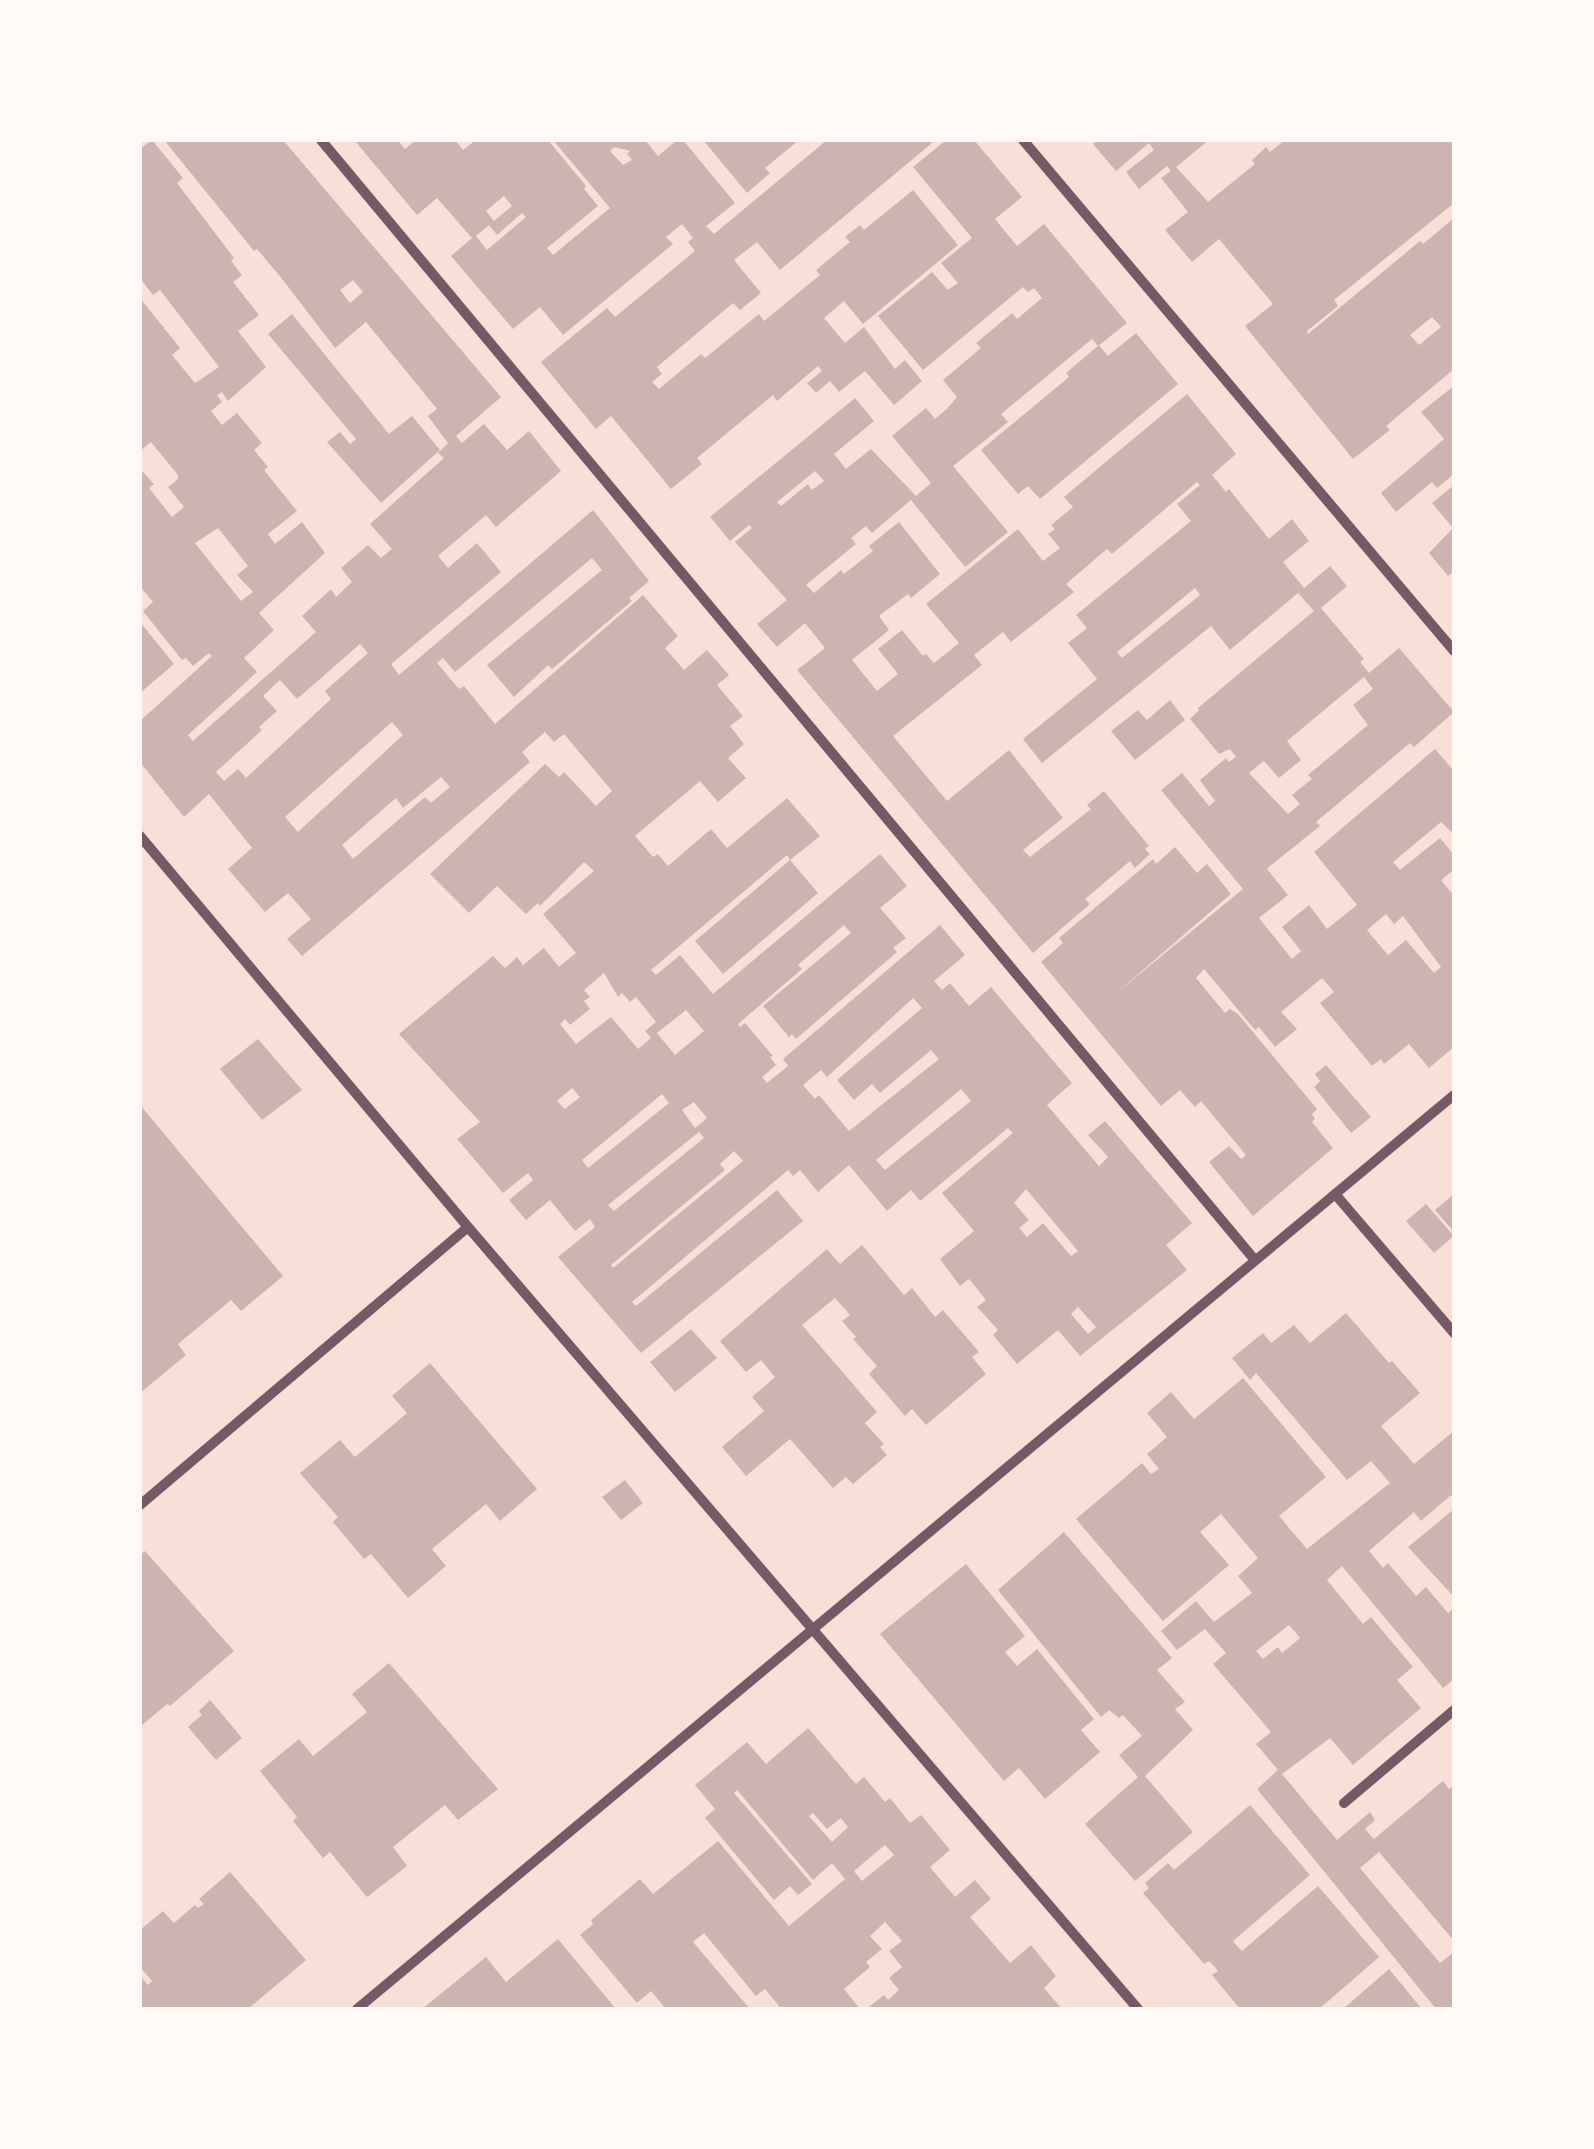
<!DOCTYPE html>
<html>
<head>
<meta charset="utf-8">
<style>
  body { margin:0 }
  #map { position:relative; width:1594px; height:2149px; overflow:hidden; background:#f7e1d7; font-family:Overpass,sans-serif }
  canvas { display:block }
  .frame { position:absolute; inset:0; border:142px solid #fffaf5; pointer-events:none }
</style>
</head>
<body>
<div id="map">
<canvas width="1594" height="2149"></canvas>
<div class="frame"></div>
</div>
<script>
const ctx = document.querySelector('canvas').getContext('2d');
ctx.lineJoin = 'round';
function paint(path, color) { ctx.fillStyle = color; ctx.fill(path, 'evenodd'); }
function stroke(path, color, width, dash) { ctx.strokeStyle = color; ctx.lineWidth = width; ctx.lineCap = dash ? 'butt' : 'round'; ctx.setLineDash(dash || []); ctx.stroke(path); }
const building = new Path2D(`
  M152,140L183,178L177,183L234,258L231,261L242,275L233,282L259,315L238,331L266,367L228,401L222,392L217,395L222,402L211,411L222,425L237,413L262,443L254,450L268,467L264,470L297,511L268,534L275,544L302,522L325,553L259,613L274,630L244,658L257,672L188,735L193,741L316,632L302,616L331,589L336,597L352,582L341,568L368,545L381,558L392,549L370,524L444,458L438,453L448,443L428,416L437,409L366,322L335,348L283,280L257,249L254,251L164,140H283L501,397L456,436L462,443L484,424L507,450L529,431L561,471L496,527L486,515L438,556L448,568L477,543L501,572L391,664L399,675L593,510L649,581L629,598L632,601L552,669L548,665L514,697L487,665L602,570L592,558L455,672L443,658L437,663L459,689L464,686L495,724L643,595L678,636L665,648L684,670L707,650L729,675L717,685L743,716L730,726L744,744L728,758L746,778L718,802L700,781L635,836L653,857L658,854L668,866L711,829L727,848L787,798L820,836L790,860L787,855L651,970L656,975L680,955L713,994L880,854L907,886L880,908L906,938L893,948L897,952L796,1039L792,1034L789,1037L763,1006L851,933L844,925L798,965L802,969L738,1024L740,1027L745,1023L773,1056L770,1057L776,1065L762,1077L767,1083L788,1066L783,1059L940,925L965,955L934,981L942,990L950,983L969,1006L991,987L1072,1083L1047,1105L1099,1166L1108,1157L1088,1135L1105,1121L1192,1223L1166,1245L1187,1270L1080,1356L1058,1330L1017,1364L993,1335L998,1330L977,1307L986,1300L969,1279L960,1286L940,1259L974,1231L942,1193L1013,1133L1008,1128L920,1201L911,1190L887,1211L849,1165L818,1192L800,1170L793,1176L788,1170L632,1302L636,1306L777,1190L803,1221L641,1353L558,1257L595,1227L590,1219L575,1231L550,1200L526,1220L509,1200L533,1180L528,1173L503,1193L457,1139L480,1122L399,1034L493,956L505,968L517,957L523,965L544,948L559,967L576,953L543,914L594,871L584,862L540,906L538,903L526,914L497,886L469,913L430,874L545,764L559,777L564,772L596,806L612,791L564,734L554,742L545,732L522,752L530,762L302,956L287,939L311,919L288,893L265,912L228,869L252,848L209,794L184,817L140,762V721L212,656L209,653L193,666L186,658L182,660L143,611L153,602L140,586V474L143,472L154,484L149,488L172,517L184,507L168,487L178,479V475L151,442L140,451V298L180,348L172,355L195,383L219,367L160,290L153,295L140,278V149ZM353,280L363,292L350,303L340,290ZM218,528L248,566L237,575L253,592L241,601L195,543ZM360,644L368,653L325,691L331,699L246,778L238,769L224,781L216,772L262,730L259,727L277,711L263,696L280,680L297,699ZM392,722L403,735L298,832L285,817ZM441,777L450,787L431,803L425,797L353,859L342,845L396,798L403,808ZM604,973L618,997L622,993L630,1002L636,997L656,1022L645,1031L651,1038L638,1049L611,1017L576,1044L560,1024L565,1019L570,1025L590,1009L584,1001L590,997L584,990ZM913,998L922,1008L837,1080L854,1100L872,1084L880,1093L931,1050L939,1059L849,1131L819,1095L815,1099L803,1085L821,1070L827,1077ZM686,1010L704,1031L675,1055L657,1033ZM572,1088L580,1097L565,1109L557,1101ZM961,1089L971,1101L885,1170L876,1160ZM662,1094L669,1103L588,1168L582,1160ZM694,1102L707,1118L695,1128L682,1110ZM699,1132L704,1138L614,1211L608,1205ZM734,1151L743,1161L613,1268L611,1265L725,1170L720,1164ZM1026,1189L1078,1251L1071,1256L1043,1223L1027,1237L1019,1228L1029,1220L1014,1203ZM1078,1307L1096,1327L1088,1334L1071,1314Z
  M354,140H397L405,149L416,140H455L463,150L476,140H548L586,186L584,189L598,206L547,248L553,255L610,208L553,140H645L658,156L677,140H683L735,203L706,226L714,234L827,140H929L932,143L780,270L757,242L734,260L761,293L740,310L733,303L657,367L662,374L652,382L659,389L701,354L705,358L759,314L764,321L820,275L816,270L850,242L845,237L860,225L864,230L913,190L958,245L863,324L844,301L824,318L845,343L864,327L895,369L905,360L922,381L894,405L865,371L839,392L830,381L816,393L807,383L822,371L818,366L777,401L773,395L697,458L702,464L671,489L611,416L596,429L541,362L607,308L615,317L695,251L688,242L693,238L682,224L666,237L673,244L563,335L540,307L513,329L451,256L472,238L437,198L417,215ZM614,147L630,151L627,154L632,160L623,165L610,151ZM504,196L512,206L494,221L486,211ZM522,213L526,217L487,250L476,236L489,225L497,235Z
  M703,140H799L765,168L770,173L747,193Z
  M946,140H974L1022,197L995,219L1017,246L1044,224L1127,323L1098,346L1092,339L1001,414L1008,422L953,466L1008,532L965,567L911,500L872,533L866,526L851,538L856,544L806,585L814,593L841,570L844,574L873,551L869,546L899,522L940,574L911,598L908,594L879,616L889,630L852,660L877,691L898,674L878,649L902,630L923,656L926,654L934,663L959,643L926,604L1018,529L1043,561L1060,548L1048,534L1055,529L1051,525L1073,507L1064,497L1187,394L1236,454L1212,475L1226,492L1229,489L1269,539L1292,519L1309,541L1283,562L1304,588L1330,566L1347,586L1321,608L1364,659L1360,662L1369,673L1399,648L1454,712L1414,747L1410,743L1316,822L1320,826L1270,866L1267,869L1288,895L1259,918L1292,959L1301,951L1282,927L1309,905L1327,929L1357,905L1314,852L1435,749L1454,771V834L1441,822L1393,862L1400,870L1440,838L1454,855V870L1441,880L1454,896V1047L1429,1068L1409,1044L1384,1064L1381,1059L1372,1066L1320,1003L1334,992L1322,978L1281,1012L1297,1029L1275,1047L1259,1027L1255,1030L1204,969L1196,978L1225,1013L1230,1009L1238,1014L1317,1109L1312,1114L1315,1119L1312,1122L1333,1148L1253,1216L1209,1162L1229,1146L1241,1159L1246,1155L1201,1101L1195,1107L1180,1090L1161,1106L1041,962L1063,943L1059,938L1153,859L1156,864L1175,847L1197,873L1207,864L1231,894L1114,995L1243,889L1161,790L1182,773L1209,806L1215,801L1200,780L1226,758L1229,762L1236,757L1230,749L1219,754L1190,719L1199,710L1198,708L1314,611L1298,593L1230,650L1211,626L1042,763L1023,739L1097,679L1068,643L1087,628L1076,615L1191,521L1177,504L1200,485L1197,482L1112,554L1107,549L1066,584L1074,592L1011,642L1003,632L974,655L982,665L893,736L947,801L1009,750L1063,818L1023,850L1030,857L1091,809L1087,805L1104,791L1149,846L1145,849L1150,854L1135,868L1130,861L1085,899L1090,904L1033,953L797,670L825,648L805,623L777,647L757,624L787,600L735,542L752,528L749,525L730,541L710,517L855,398L874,421L834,454L846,469L871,449L916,496L931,483L892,436L926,408L935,419L948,408L957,397L943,380L981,348L976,343L1012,313L1017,319L1042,298L1034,288L1028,292L1023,287L923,370L878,316L932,272L948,290L958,283L941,263L972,238L913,167ZM815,471L824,481L812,490L808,484L781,506L777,502ZM1195,588L1200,595L1122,658L1117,652ZM1364,677L1373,689L1353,705L1368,725L1308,775L1312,779L1292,795L1300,804L1288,814L1249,773L1264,761L1279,778L1301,760L1287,741ZM1386,914L1394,924L1403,916L1441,967L1434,973L1406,940L1388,955L1367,930Z
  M1097,140H1209L1176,167L1208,202L1255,164L1252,160L1266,147L1270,152L1285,140H1454V203L1334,300L1338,306L1307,331L1308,334L1420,241L1423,244L1454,218V369L1386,426L1390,430L1353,459L1245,326L1273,304L1219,239L1192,262L1165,230L1188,212L1161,178L1171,171L1167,166L1139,189L1126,172L1154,150L1149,143L1116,171L1093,144ZM1432,317L1441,327L1419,345L1410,335Z
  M292,314L389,434L412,416L440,450L381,503L327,442L340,432L350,444L356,439L268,334Z
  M1136,333L1178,384L1040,499L1028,486L1018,494L981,450L1069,377L1066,373L1099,345L1108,356Z
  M1454,386V474L1437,488L1432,482L1396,512L1381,493L1444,439L1421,412Z
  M1454,485V571L1448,576L1429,553L1453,528L1432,503Z
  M140,622L174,664L140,693Z
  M1170,700L1185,720L1135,760L1111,731L1138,710L1147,720Z
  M790,860L818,893L723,974L695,941Z
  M258,1039L302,1090L262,1120L220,1069Z
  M1326,1065L1371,1117L1351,1133L1314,1087L1320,1081L1315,1074Z
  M140,1105L283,1276L241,1311L231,1300L178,1344L186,1355L140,1393Z
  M1454,1194V1232L1435,1210Z
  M1426,1204L1454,1236L1434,1253L1406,1221Z
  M862,1245L904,1295L912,1288L935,1317L943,1310L979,1352L972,1357L986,1374L926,1425L912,1409L905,1416L869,1374L877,1366L853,1339L856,1337L842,1321L850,1315L835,1298L802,1325L877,1412L865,1423L884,1444L880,1447L887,1455L853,1484L846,1477L833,1488L790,1439L746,1476L722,1447L764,1411L752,1397L775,1377L761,1360L746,1372L720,1341L827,1249L840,1264Z
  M1346,1313L1389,1363L1392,1361L1420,1393L1381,1426L1414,1464L1454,1431V1499L1451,1495L1421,1521L1414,1512L1369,1551L1383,1568L1388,1563L1416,1596L1426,1587L1448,1613L1454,1608V1679L1443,1688L1342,1566L1327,1580L1363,1624L1371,1617L1413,1667L1397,1680L1421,1708L1353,1765L1330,1738L1282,1774L1337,1840L1370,1812L1375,1820L1365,1829L1374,1839L1443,1781L1449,1789L1454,1786V1941L1379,1852L1360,1868L1440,1963L1454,1952V2009H1436L1257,1789L1278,1770L1256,1744L1271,1732L1213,1664L1226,1653L1205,1629L1177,1650L1161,1631L1196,1601L1214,1622L1252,1593L1238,1576L1258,1558L1221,1514L1200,1532L1229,1565L1163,1621L1076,1519L1142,1463L1151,1474L1159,1469L1147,1454L1167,1437L1147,1413L1171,1392L1194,1419L1243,1378L1326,1477L1279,1516L1307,1549L1390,1483L1371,1461L1347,1480L1256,1373L1250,1380L1232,1358L1263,1333L1271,1343L1294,1325L1310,1343ZM1289,1625L1300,1638L1282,1653L1278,1647L1263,1659L1256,1651Z
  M691,1329L717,1358L675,1392L650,1362Z
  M430,1363L537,1489L500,1521L486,1504L432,1549L446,1566L408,1598L371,1554L364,1559L333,1522L338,1517L300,1473L340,1440L355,1457L407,1413L392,1396Z
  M625,1480L643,1503L621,1520L602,1497Z
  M1454,1509V1597L1408,1547Z
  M1064,1532L1172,1658L1157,1670L1185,1702L1175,1709L1193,1730L1145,1776L1193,1832L1135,1881L1085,1824L1138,1777L1119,1755L1142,1736L1123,1715L1119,1718L1109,1710L1101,1717L998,1590Z
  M145,1551L234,1651L170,1706L167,1704L142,1725L140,1555Z
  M966,1564L1025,1636L1005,1652L1017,1666L1037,1649L1094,1719L1081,1730L1100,1752L1045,1799L1019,1768L1004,1781L880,1634Z
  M389,1663L498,1789L458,1820L445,1805L393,1847L407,1866L367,1897L330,1852L323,1858L293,1821L297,1817L260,1771L299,1739L313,1756L367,1712L352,1694Z
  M210,1700L242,1738L216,1760L188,1727L202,1715L199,1711Z
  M808,1728L856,1784L864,1777L885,1802L890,1798L910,1823L921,1815L950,1850L930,1867L955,1897L975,1880L991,1899L970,1917L1010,1963L1031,1945L1056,1976L1044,1988L1062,2009H866L884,1995L888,2000L899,1990L889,1978L902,1967L889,1951L902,1941L885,1922L870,1936L882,1949L866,1962L870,1967L844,1989L860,2009H776L779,2006L765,1989L756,1996L704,1933L693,1942L750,2009H666L651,1991L637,2003L580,1935L593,1924L591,1920L640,1879L653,1894L718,1841L789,1926L845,1879L832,1863L813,1880L737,1790L734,1793L812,1884L798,1895L790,1886L774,1900L705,1818L715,1809L695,1785L747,1742L766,1764ZM813,1813L827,1829L841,1818L848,1827L832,1842L809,1816ZM885,1845L894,1855L862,1881L854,1871Z
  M1250,1805L1310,1875L1233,1941L1237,1946L1242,1951L1318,1886L1379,1957L1319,2009H1240L1212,1975L1218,1971L1214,1966L1209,1961L1204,1964L1143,1893L1149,1888L1145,1883L1168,1863L1174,1870Z
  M230,1872L306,1960L248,2009H140V1976L148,1985L152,1981L140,1967V1930L163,1911L174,1923L195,1905L198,1908L204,1904L199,1899Z
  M558,1939L616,2009H422L486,1957L506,1982Z
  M1389,1969L1422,2009H1343Z`);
const minor = new Path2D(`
  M321,140L1254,1259
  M1023,140L1454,651
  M140,836L468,1227L1138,2009
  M1335,1194L1454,1333
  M140,1505L468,1227
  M1344,1803L1454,1710
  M357,2009L1454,1095`);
paint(building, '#ccb4b1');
stroke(minor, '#755966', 10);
</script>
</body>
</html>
